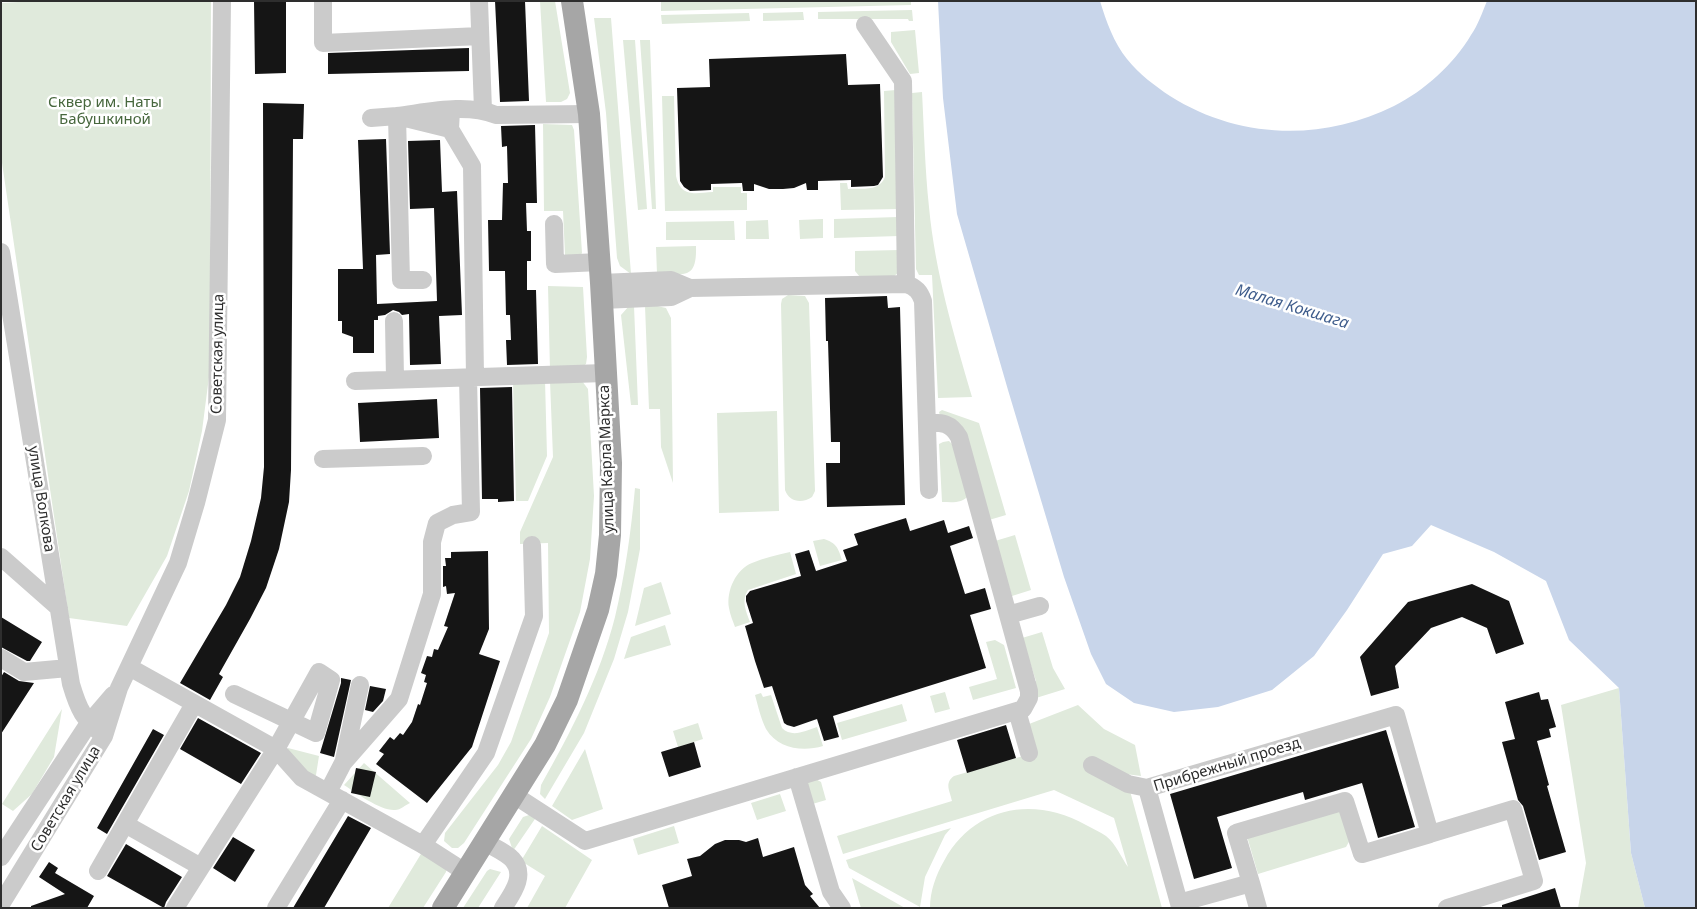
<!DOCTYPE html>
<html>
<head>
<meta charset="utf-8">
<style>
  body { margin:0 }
  #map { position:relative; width:1697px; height:909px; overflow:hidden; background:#fff; font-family:"Noto Sans",sans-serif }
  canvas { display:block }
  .frame { position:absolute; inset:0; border:2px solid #2e2e2e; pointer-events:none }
</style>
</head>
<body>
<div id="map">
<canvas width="1697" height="909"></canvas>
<div class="frame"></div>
</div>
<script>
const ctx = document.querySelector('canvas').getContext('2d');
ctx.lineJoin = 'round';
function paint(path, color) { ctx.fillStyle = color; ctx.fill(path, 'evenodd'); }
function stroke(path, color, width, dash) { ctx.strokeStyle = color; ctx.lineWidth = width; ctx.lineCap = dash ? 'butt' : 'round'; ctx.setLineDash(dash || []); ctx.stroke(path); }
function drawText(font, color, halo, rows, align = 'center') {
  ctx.font = font + ' "Noto Sans",sans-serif'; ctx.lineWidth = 5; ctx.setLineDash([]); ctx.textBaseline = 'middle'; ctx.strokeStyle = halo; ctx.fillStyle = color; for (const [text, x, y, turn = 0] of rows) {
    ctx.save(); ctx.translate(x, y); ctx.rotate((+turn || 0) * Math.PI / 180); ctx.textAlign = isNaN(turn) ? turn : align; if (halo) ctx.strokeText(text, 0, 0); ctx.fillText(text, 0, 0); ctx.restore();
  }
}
const green = new Path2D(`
  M36,1H211L210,369L202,431L189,491L167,556L127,626L69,618L1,156V3Z
  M540,1H555L570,93L567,99L561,102H546Z
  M661,1H911V5L661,11Z
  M912,10L913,21H909L908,19H818V12Z
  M803,12L804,20L763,21V13Z
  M749,13L750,21L662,24L661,15Z
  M594,18H611L631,274L620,266L617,258L606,113Z
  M915,30L919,73L910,74L891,42V32Z
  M623,40H635L647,209L638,210Z
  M640,40H650L656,209H652Z
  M896,90L899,209L841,210L840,183H847L848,189C862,188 879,192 885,177L884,91Z
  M922,92C924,130 925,169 929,207C935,272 954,335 972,397L938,398L932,275H919L916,269L912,93Z
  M662,96H674L676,176C681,198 695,193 713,192V187H741V193H747V210L665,211Z
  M543,124L572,125L574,130L582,253L578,260L568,259L565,255L563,211H544Z
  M898,217L899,236L834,238V219Z
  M823,219V238L800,239L799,220Z
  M768,220L769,239H746V221Z
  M734,221L735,240H666V222Z
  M696,246C697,280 685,274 657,274L656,247Z
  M900,250L899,272L893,277H860L855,271V251Z
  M548,286L583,287L587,357L586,364L582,367L550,370Z
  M788,295L805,296L809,303L815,491L812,497C802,504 789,502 785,490L781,304L782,299Z
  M629,306H634L638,405H631L621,315Z
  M645,306H657L666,308L671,318L673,483L661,447L660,409H649Z
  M545,380L547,456L528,501H516L513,381Z
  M550,381H582L588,389L594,496L590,559L580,612L550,697L531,739L464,843L458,848H452L444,841L445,833L498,765L511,742L549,633L548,543L520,544V532L553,457Z
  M942,410L979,423L1006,515L989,520L961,425L940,416L939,412Z
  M777,411L779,511L719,513L717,413Z
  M949,441L953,445L969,495C962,504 952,502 942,502L939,444L943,442Z
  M635,488L640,489V549L628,612L614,659L584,733L545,799L540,794L541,785C571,732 600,676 615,617C625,575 631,532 635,488Z
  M1015,535L1031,590L1012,596L995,541Z
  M824,539C836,543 838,547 842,560L820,566L813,541Z
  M790,552L796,574L748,590C741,601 746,611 750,622L735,627C733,621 730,615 729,608C726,591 736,569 752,563C764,558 777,555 790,552Z
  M661,582L671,614L635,626L644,588Z
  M665,625L671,645L624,659L631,637Z
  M1042,632L1053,668L1065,689L1036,698L1031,683L1036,681L1022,638Z
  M995,640L1004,645L1016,688L973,700L969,687L997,679L986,642Z
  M1619,688L1631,853L1645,908H1578L1586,863L1561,705Z
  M945,692L950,709L935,713L930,696Z
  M761,693L763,697L771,695L782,728C792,738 805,731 817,727L823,746C803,752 778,749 766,729C761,719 758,706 755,695Z
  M902,704L907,721L842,740L837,723Z
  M1078,705L1104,729L1135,745L1141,776L1118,773L1130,791L1162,908H930C930,891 936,875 944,861C974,806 1034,796 1086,825C1092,828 1100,832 1106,836C1116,844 1121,857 1128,867L1114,818L1054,790L843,854L837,836L952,801C950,791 944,783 954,776L1037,752L1029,724Z
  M62,709L54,757L32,794L13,811L2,804Z
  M698,723L703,739L678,747L673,731Z
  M288,748L319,756L316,775L311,781L288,756Z
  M585,749L603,809L572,820L552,806Z
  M364,763L410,803C405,805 401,810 395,810C381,811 356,793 344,785Z
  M814,778L821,782L826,800L809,805L805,785Z
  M780,794L786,811L757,820L751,803Z
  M1333,808L1342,813L1350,840L1346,847L1258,874L1246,833Z
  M532,814L537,816L513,851L509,839L523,817Z
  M542,826L592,860L565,908H527L545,876L521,861Z
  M674,826L679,843L638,855L633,839Z
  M951,828L945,835L925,877L920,907L849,868L846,860Z
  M424,849L447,867L446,872L423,908H388Z
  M490,869L501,872L478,908H463L487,871Z
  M852,878L905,908H861Z`);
const water = new Path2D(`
  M938,1H1100C1106,21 1114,43 1127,59C1139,74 1155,86 1170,96C1238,139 1322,142 1394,106C1424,91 1454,64 1471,35C1478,25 1482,13 1487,1H1696V908H1645L1631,853L1619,688L1569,640L1546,581L1494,552L1431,525L1412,546L1383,554L1347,610L1314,656L1272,690L1218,707L1174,712L1134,703L1106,684L1091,654L1064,577L1008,390L957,214L943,98Z`);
const building = new Path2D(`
  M254,1H286V73L255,74Z
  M495,1H525L529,101L500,102Z
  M469,48V71L328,74V53Z
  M846,54L848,85L880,84L883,177L878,185L874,186L851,187V180L818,181V190H807L806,183L794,188L783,189H769L754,184V191H743L742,183L711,184V190L690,191L684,187L680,181L677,88L710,87L709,59Z
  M263,103L304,104L303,139H293L291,470L289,502L279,549L266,588L250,619L219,674L223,677L210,700L180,683L226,605L240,577L251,541L261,498L264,467Z
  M535,125L537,203H526L527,231H531V261H527V290H536L538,364L507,365L506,340H511L510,315H506L505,271H489L488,220H502L503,183H508L507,146L502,147L501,126Z
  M386,139L390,254L376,255L377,304L437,301L434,208L410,209L408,141L440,140L442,192L457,191L462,315L439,316L441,364L410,365L409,314L402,315L399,312L393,310L385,315L378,316V320H374V353H353V337L342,333V321H338V269H363L358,140Z
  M887,296L888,308L900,307L905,505L827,507L826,463H840V442H831L828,341H826L825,298Z
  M512,387L514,501L498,502V499H482L480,388Z
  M437,399L439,438L360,442L358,403Z
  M906,518L910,531L944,520L948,533L969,526L973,538L950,546L965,594L985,588L991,609L970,615L986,668L833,716L839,737L824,741L817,719L794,727L787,725L784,723L772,686L764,688L755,661L745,626L753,623L746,601V596L750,591L801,576L795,554L809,550L816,571L847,561L843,550L858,545L854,534Z
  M488,551L489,629L479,654L500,661L472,747L427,803L376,764L384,754L379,751L390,737L394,740L400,733L403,735L412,722L418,704L420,705L427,683L424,682L426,675L421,673L427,656L432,657L434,649L438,650L448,627L444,626L455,593L447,594L446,586L443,587V566H446L445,558H451V552Z
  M1472,584L1509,601L1524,644L1496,654L1487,628L1462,617L1431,628L1395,666L1399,688L1371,696L1360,657L1408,602Z
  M1,617L42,642L30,661H27L1,647Z
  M4,672L19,681L34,683L1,734V677Z
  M341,678L351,680L334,757L320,753L341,683Z
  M370,686L386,689L383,701L373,712L365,710Z
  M1539,692L1541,700L1548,699L1556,727L1549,729L1551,737L1537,741L1549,785L1547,786L1566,852L1539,860L1523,806L1518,800L1502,742L1515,739L1505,702Z
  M198,718L261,753L241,784L180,749Z
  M1006,725L1016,758L967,773L957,740Z
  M153,729L164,735L107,834L97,828Z
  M1386,730L1415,827L1378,838L1362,783L1305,800L1303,792L1217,817L1232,868L1194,879L1170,794Z
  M694,742L701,767L669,777L661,752Z
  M356,768L376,772L370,797L351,793Z
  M348,816L371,828L324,908H293Z
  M233,837L255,850L235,882L213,868Z
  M758,838L763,857L794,847L805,885L813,894L810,896L820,908H669L662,885L692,876L687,859L700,856L715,844L725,840H739L746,842Z
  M126,844L182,877L166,902L164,908L107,876Z
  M49,862L58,868L55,873L94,896L87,908H31V906L65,894L39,877Z
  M1555,888L1561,908H1502V905Z`);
const minor = new Path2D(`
  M323,1V43L480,36
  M479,1L483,110
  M865,25L903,81L906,284
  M451,110L450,129L472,166L475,377
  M371,118L397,116L450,129
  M554,224L555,264L600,262
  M1,252L71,684C79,711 83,718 104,736
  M423,280H401L397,116C429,112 466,103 496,115L589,114
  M601,283L671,280L690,288
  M602,300L671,297L690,288L906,284C916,287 920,292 923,301L929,490
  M394,321L395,379
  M355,381L605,373
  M323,459L423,456
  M1,557L59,608
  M1008,615L1040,606
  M1,658L24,672L68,668
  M129,667L276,749L302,778L423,845L465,872
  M1017,711L1029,753
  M344,760L360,685
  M1092,765L1128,784L1147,788
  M797,777L831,892L842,908
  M328,792L343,763L399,699L432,594V542L437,523L453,515L471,512L468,377
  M514,795L585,841L1023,709L1029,698V691L959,437C951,423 942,422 927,423
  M125,824L201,867
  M1430,834L1513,809L1534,881L1447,908
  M485,842C493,847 505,852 512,859C527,875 512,894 503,908
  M423,845L486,753L534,616L532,545
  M1,857L89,723L113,695
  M98,871L194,704
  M1251,883L1258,908
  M1179,903L1251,883L1236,833L1345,801L1362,854L1430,834L1396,715L1147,788L1179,903L1180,908
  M1,904L104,736L119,688L178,563L196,503L217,420L222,1
  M175,908L276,749L319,672L331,680L316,733L234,694
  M276,908L342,800`);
const major = new Path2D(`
  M443,908L545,745L567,700L598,610L606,574L610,535L611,463L601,283L589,114L572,1`);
const parkNames = [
  ["Сквер им. Наты",105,103],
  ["Бабушкиной",105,120]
];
const streetNames = [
  ["Советская улица",218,354,-89],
  ["улица Карла Маркса",607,459,-92],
  ["улица Волкова",41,499,81],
  ["Прибрежный проезд",1227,765,-17],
  ["Советская улица",66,799,-59]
];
const waterNames = [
  ["Малая Кокшага",1292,307,17]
];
paint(green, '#e0eadc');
paint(water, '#c8d5ea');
paint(building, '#151515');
stroke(minor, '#cbcbcb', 18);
stroke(major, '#a6a6a6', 22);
drawText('15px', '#47673d', '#fff', parkNames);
drawText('15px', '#2e2e2e', '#fff', streetNames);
drawText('italic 16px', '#3f5d8c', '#fff', waterNames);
</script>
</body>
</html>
